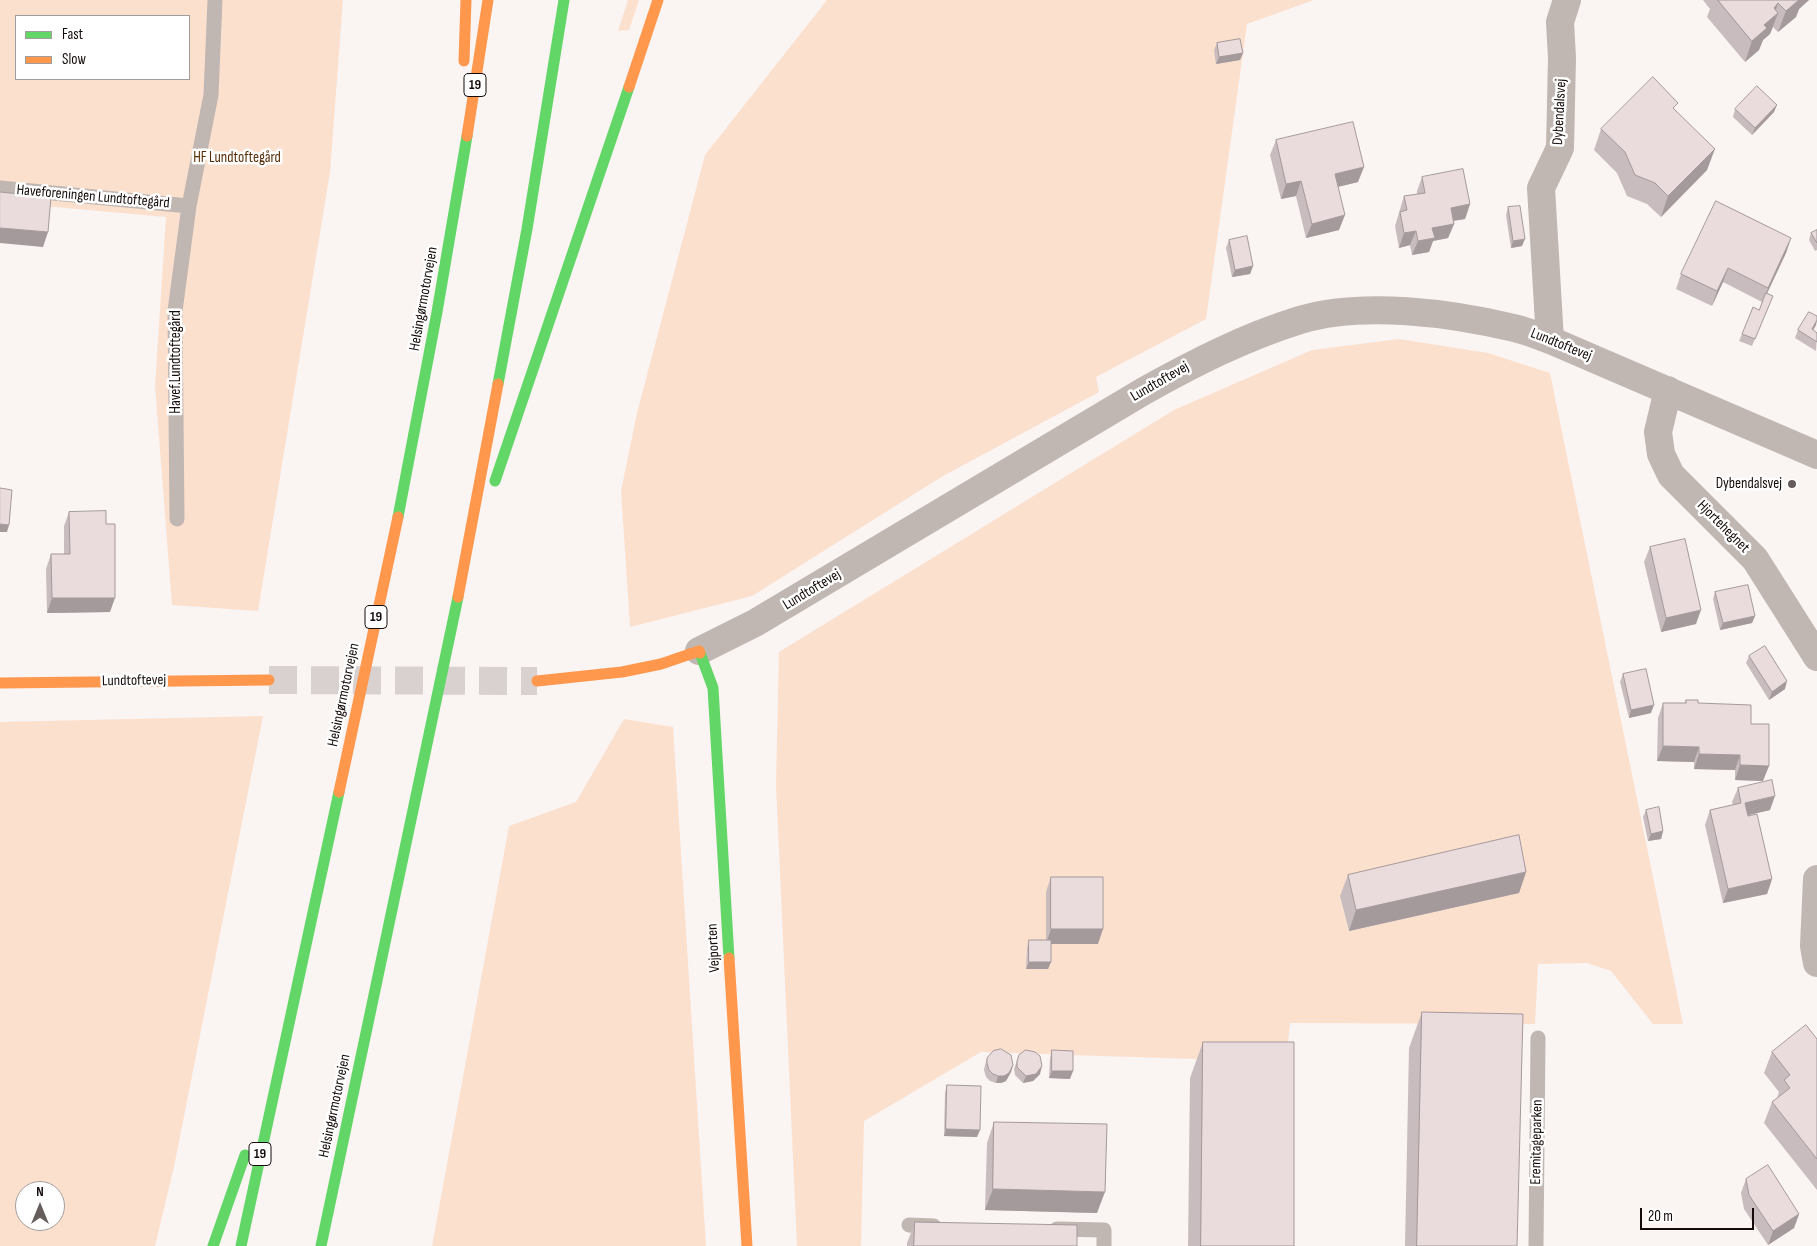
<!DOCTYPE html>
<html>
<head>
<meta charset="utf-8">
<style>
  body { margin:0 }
  #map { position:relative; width:1817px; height:1246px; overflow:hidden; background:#faf4f3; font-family:"Sofia Sans Condensed",sans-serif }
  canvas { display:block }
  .legend { position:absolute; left:15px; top:15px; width:175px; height:65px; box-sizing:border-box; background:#fff; border:1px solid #a19d9d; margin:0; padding:6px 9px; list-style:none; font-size:15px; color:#150b0b }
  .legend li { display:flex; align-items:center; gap:10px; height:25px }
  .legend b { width:25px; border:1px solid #a19d9d }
  .north { position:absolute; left:15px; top:1181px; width:50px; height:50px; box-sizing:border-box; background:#fff; border:1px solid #a19d9d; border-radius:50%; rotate:0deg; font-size:14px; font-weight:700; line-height:20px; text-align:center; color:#150b0b }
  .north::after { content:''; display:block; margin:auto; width:18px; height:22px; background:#655d5c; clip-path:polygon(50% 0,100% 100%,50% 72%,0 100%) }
  .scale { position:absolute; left:1640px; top:1208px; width:114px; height:22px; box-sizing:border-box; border:2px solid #150b0b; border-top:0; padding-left:6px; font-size:15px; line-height:18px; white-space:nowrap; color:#150b0b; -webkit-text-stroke:4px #fff; paint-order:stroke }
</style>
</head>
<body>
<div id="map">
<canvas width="1817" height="1246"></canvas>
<ul class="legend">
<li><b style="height:6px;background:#63d668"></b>Fast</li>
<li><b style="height:6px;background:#ff974d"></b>Slow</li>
</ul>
<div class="north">N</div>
<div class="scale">20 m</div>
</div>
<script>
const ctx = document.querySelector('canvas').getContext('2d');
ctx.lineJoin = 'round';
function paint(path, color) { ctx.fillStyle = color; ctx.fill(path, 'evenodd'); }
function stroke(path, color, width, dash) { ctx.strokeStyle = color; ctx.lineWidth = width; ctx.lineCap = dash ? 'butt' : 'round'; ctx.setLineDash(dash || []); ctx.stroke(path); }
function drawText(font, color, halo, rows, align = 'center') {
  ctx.font = font + ' "Sofia Sans Condensed",sans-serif'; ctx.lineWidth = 5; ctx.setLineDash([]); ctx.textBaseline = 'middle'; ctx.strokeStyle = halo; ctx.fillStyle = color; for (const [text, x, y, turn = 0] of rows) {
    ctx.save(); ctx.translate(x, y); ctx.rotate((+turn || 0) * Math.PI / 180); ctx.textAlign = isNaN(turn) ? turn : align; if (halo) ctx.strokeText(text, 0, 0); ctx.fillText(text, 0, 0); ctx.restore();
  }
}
const green = new Path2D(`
  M0,0H343L330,172L258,611L172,605L155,386L166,217L0,202ZM16,16H189V79H16Z
  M628,0H639L629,30L618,31Z
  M827,0H1314L1247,24L1206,319L1096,377L1099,392L943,476L752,596L630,627L621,491L637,413L705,155Z
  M1399,339L1488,353L1550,373L1683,1024H1653L1611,971L1587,963L1538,964L1535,1024L1290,1023L1286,1062L981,1052L864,1121L861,1246H797L776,785L779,652L1174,410L1312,350ZM1511,857L1519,893L1349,931L1340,896Z
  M263,716L174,1167L155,1246H0V722ZM25,1191H55V1221H25Z
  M624,719L673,727L706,1246H432L509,826L576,802Z`);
const secondaryTunnel = new Path2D(`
  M269,680L537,681`);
const lane = new Path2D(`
  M0,188L189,206L211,95L215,0
  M177,519L175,311L189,206
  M909,1225L934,1226
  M1057,1229L1104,1230V1246
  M1536,1246L1538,1038`);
const street = new Path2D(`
  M1550,340L1541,188L1560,148L1562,58L1560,22L1567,0
  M1668,390L1658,432L1661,454L1671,475L1755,559L1817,657
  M699,651L755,623L1144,391C1194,363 1245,337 1300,320C1363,301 1451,313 1514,328C1527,331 1539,336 1550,340L1817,455
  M1817,879L1814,946L1817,963`);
const fast = new Path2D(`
  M498,384L527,229L564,0
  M495,481L629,87
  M398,517L437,312L467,136
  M700,653L713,688L729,958
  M213,1246L245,1155
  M241,1246L339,792
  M321,1246L458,597`);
const slow = new Path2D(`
  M464,61L466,0
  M629,87L658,0
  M467,136L488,0
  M458,597L498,384
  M537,681L622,672L661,664L699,651L700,653
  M0,683L269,680
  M339,792L398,517
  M729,958L747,1246`);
const wall = new Path2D(`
  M1703,0H1809L1799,9L1796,17L1778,32L1773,27L1770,34L1763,40L1759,50L1745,62L1707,17L1710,9Z
  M1217,43L1243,53L1240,60L1216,64L1214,50Z
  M1735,109L1774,112L1752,135L1733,117Z
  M1676,110L1707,170L1661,217L1647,204L1627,196L1617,173L1594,150L1601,129Z
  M1276,140L1358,182L1338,187L1339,230L1306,238L1296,196L1281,199L1270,155Z
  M1422,177L1470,204L1465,219L1453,221L1454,224L1448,238L1433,241L1429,252L1412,255L1410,245L1399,248L1395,226L1404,196L1417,194V191Z
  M1508,207L1522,246L1511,248L1506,215Z
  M1817,230V250L1815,251L1809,240L1811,233Z
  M1791,238L1786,253L1767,293L1773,296L1752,346L1739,341L1742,334L1759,310L1762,302L1723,282L1712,306L1676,289L1681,274Z
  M1229,240L1253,266L1250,274L1232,277L1226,248Z
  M1816,325L1813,330L1817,333L1816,351L1795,338L1798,330Z
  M69,512L106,524L110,612L47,613L46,569L51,554H64V526Z
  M1650,547L1696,624L1661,632L1644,562Z
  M1715,592L1755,616L1752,623L1720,630L1713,599Z
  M1749,656L1785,689L1769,700L1746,663Z
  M1623,674L1651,713L1629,718L1620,682Z
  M1686,700L1698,703L1751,724L1763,781L1735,780V770L1694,769V762L1657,761L1658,718L1663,703H1685Z
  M1738,788L1770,810L1748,815L1772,879L1767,894L1723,903L1705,825L1710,810L1733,805L1732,802Z
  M1646,810L1663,831L1661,839L1648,841L1643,817Z
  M1526,872L1519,893L1349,931L1340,896L1348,875Z
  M1051,877L1098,944H1051V962L1048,969H1026L1027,948L1029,940H1046V892Z
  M1422,1012L1517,1246H1405L1409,1048Z
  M1817,1039V1190L1764,1123L1772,1102L1777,1098L1779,1092L1764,1073L1772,1052Z
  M1203,1042L1294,1246H1188L1190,1078Z
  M1052,1050L1070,1079L1049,1078L1050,1058Z
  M1019,1055L1040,1074L1033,1081L1023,1083L1015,1075L1014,1069Z
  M987,1058L1013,1065L1011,1072L1006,1081L1001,1083H996L990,1081L986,1077L984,1070L985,1065Z
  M947,1085L977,1137L944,1136L945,1093Z
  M994,1122L1097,1213L985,1210L987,1143Z
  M1746,1179L1799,1214L1794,1228L1768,1245L1744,1209L1741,1193Z
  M915,1222L1077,1246H907V1243Z`);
const shadedWall = new Path2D(`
  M1799,0H1809L1799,9L1796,17L1778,32L1786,11Z
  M1778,3L1774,16L1778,13L1770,34L1763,40L1759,50L1745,62L1752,41L1774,8Z
  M1243,53L1240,60L1216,64L1219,57Z
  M1777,105L1774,112L1752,135L1755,128Z
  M1715,149L1707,170L1661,217L1668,196Z
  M1364,167L1358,182L1329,189L1335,174Z
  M1301,181L1296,196L1281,199L1286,184Z
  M1470,204L1465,219L1445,222L1451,208Z
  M1345,215L1339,230L1306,238L1312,224Z
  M1454,224L1448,238L1433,241L1429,252L1412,255L1418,241L1432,228Z
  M0,228L48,232L43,247L0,243Z
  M1416,231L1410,245L1399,248L1404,233Z
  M1791,238L1786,253L1763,302L1768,288Z
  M1525,239L1522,246L1511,248L1513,241Z
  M1253,266L1250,274L1232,277L1235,270Z
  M1728,268L1723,282L1712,306L1717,291Z
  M1817,320L1816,325L1809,337L1812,329Z
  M0,524L9,525L7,532H0Z
  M52,598H115L110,612L47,613Z
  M1701,610L1696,624L1661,632L1666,618Z
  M1755,616L1752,623L1720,630L1723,623Z
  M1787,681L1785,689L1769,700L1772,692Z
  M1654,705L1651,713L1629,718L1631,710Z
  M1663,746L1699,747L1694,762L1657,761Z
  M1699,754L1740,755L1735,770L1694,769Z
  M1740,765L1769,766L1763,781L1735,780Z
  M1775,796L1770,810L1740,817L1745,803Z
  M1663,831L1661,839L1648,841L1651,834Z
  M1526,872L1519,893L1349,931L1356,910Z
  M1772,879L1767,894L1723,903L1728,889Z
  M1051,929H1103L1098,944H1046Z
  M1029,962H1051L1048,969H1026Z
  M1013,1065L1011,1072L1006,1081L1001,1083H996L998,1076Z
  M1042,1066L1040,1074L1033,1081L1023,1083L1026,1076Z
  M1052,1071H1073L1070,1079L1049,1078Z
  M946,1129L980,1130L977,1137L944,1136Z
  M993,1189L1105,1192L1097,1213L985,1210Z
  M1799,1214L1794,1228L1768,1245L1773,1231Z`);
const building = new Path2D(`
  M1718,0H1799L1786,11L1778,3L1774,8L1778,13L1764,25L1767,28L1752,41Z
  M1240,39L1243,53L1219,57L1217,43Z
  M1653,77L1678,103L1673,108L1715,149L1668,196L1655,183L1635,175L1625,152L1601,129Z
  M1757,86L1777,105L1755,128L1735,109Z
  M1353,122L1364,167L1335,174L1345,215L1312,224L1301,181L1286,184L1276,140Z
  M1463,169L1470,204L1451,208L1454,224L1432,228L1435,238L1418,241L1416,231L1404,233L1400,212L1407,210L1404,196L1425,193L1422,177Z
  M0,192L51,197L48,232L0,228Z
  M1716,201L1791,238L1768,288L1728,268L1717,291L1681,274Z
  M1520,206L1525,239L1513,241L1508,207Z
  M1817,230V243L1811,233Z
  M1247,236L1253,266L1235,270L1229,240Z
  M1766,293L1773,296L1755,339L1742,334L1753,307L1759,310Z
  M1809,312L1817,316V320L1812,329L1817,333V342L1798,330Z
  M0,488L12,490L9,525L0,524Z
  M106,511V524H115V598H52L51,554H70L69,512Z
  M1685,539L1701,610L1666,618L1650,547Z
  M1748,585L1755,616L1723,623L1715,592Z
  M1765,646L1787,681L1772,692L1749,656Z
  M1646,669L1654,705L1631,710L1623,674Z
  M1686,700H1698V703L1751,705V724H1769V766L1740,765V755L1699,754V747L1663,746V703H1686Z
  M1772,780L1775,796L1745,803L1748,816L1757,814L1772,879L1728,889L1710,810L1741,803L1738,788Z
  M1659,807L1663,831L1651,834L1646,810Z
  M1519,835L1526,872L1356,910L1348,875Z
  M1051,877H1103V929H1051Z
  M1029,940H1051V962H1029Z
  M1422,1012L1523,1014L1517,1246H1417Z
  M1806,1025L1817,1039V1159L1772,1102L1790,1088L1784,1080L1790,1075L1772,1052Z
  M1203,1042H1294V1246H1201Z
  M1001,1049L1011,1055L1013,1065L1009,1073L1004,1076H998L993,1074L989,1070L987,1063V1058L993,1051Z
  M1026,1050L1035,1052L1040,1056L1042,1066L1036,1074L1026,1076L1017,1067V1061L1019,1055Z
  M1052,1050L1073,1051V1071H1052Z
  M947,1085L981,1086L980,1130L946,1129Z
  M994,1122L1107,1124L1105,1192L993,1189Z
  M1768,1165L1799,1214L1773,1231L1749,1195L1746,1179Z
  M915,1222L1077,1225V1246H914Z`);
const markers = [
  [1792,484,5,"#655d5c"]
];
const shields = [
  [475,85,22],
  [376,617,22],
  [260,1154,22]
];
const shieldNames = [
  ["19",475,85],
  ["19",376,617],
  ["19",260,1154]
];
const streetNames = [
  ["Dybendalsvej",1560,112,-87],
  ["Haveforeningen Lundtoftegård",93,197,5],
  ["Helsingørmotorvejen",424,299,-80],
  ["Lundtoftevej",1561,345,22],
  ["Havef.Lundtoftegård",176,362,-90],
  ["Lundtoftevej",1160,382,-30],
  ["Hjortehegnet",1723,527,45],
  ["Lundtoftevej",812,590,-31],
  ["Lundtoftevej",134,681,-1],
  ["Helsingørmotorvejen",344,695,-78],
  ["Vejporten",714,948,-93],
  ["Helsingørmotorvejen",335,1106,-78],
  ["Eremitageparken",1537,1142,-89]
];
const parkNames = [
  ["HF Lundtoftegård",237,158]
];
const poiNames = [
  ["Dybendalsvej",1782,484]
];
paint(green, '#fce0ce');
stroke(secondaryTunnel, '#d8d1d0', 28, [28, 14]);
stroke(lane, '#c0b6b2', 15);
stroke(street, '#c0b6b2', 28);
stroke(fast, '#63d668', 11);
stroke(slow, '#ff974d', 11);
paint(wall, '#c9bcbe');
paint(shadedWall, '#a4999b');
paint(building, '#eadbdd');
stroke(building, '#a4999b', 1);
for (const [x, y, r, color] of markers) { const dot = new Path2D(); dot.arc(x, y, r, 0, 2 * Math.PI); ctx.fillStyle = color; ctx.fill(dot); stroke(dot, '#fff', 2); }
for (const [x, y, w] of shields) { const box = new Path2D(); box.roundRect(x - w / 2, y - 11.5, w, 23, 4); ctx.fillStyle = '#fff'; ctx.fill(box); stroke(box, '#150b0b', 1); }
drawText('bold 14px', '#150b0b', null, shieldNames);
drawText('15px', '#150b0b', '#fff', streetNames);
drawText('15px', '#562d05', '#fff', parkNames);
drawText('15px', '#150b0b', '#fff', poiNames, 'right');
</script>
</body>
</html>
